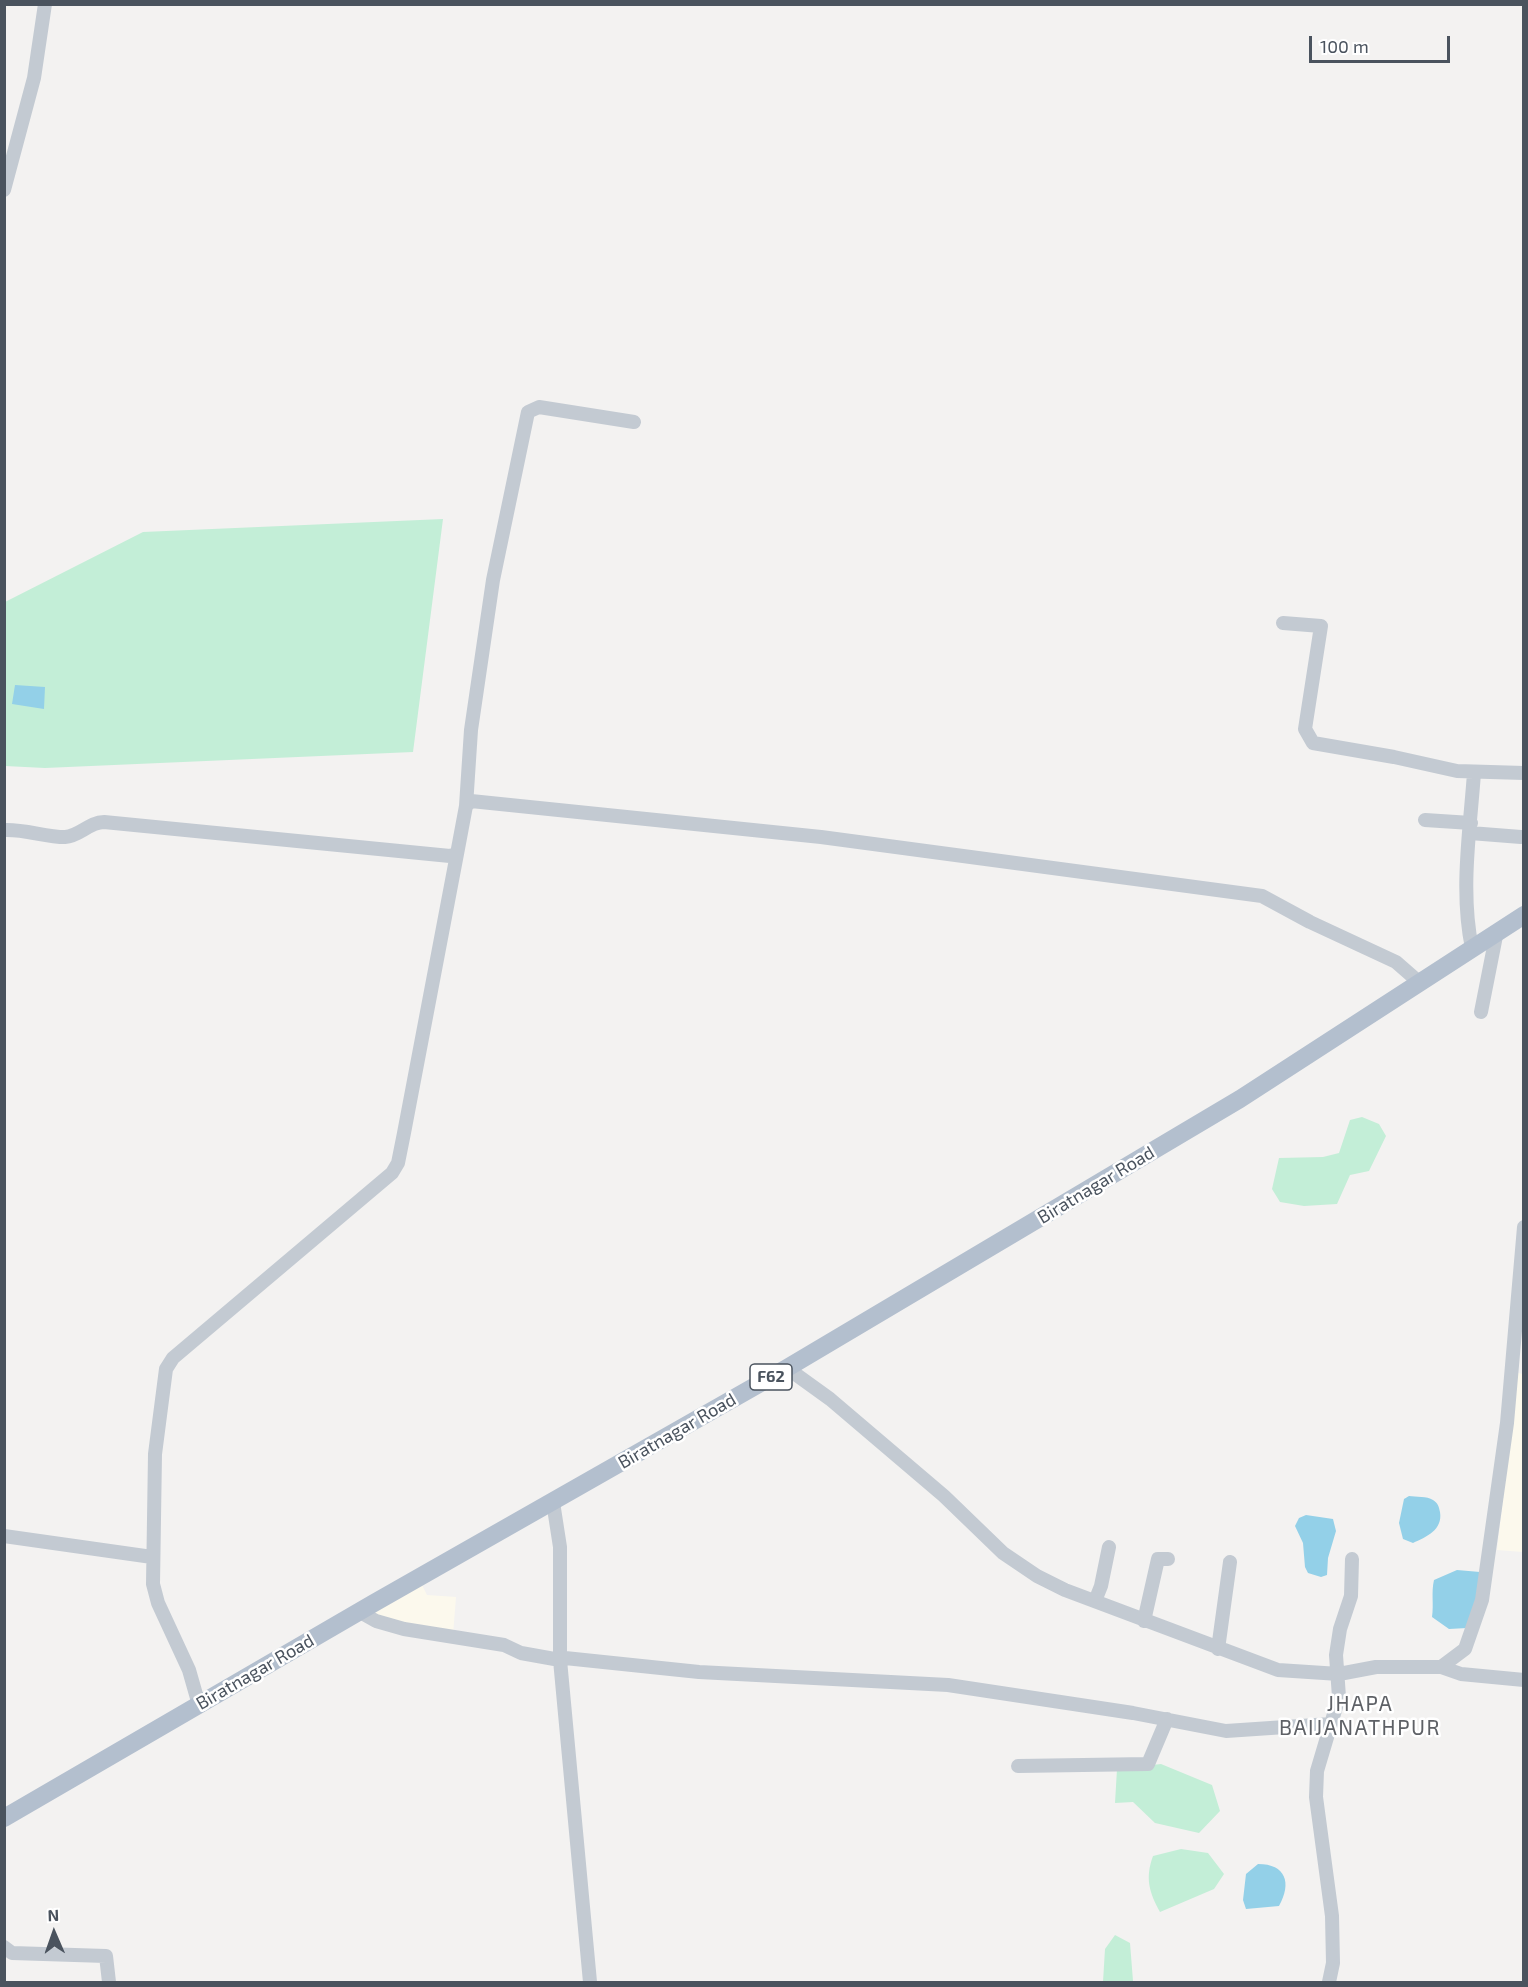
<!DOCTYPE html>
<html>
<head>
<meta charset="utf-8">
<style>
  body { margin:0 }
  #map { position:relative; width:1528px; height:1987px; overflow:hidden; background:#f3f2f1; font-family:"Exo 2",sans-serif }
  canvas { display:block }
  .frame { position:absolute; inset:0; border:6px solid #4a535e; pointer-events:none }
  .north { position:absolute; left:24px; top:1903px; width:60px; height:60px; -webkit-text-stroke:4px #fff; paint-order:stroke; rotate:358deg; font-size:16px; font-weight:700; line-height:24px; text-align:center; color:#4a535e }
  .north::after { content:''; display:block; margin:auto; width:21px; height:27px; background:#4a535e; clip-path:polygon(50% 0,100% 100%,50% 72%,0 100%) }
  .scale { position:absolute; left:1309px; top:36px; width:141px; height:27px; box-sizing:border-box; border:3px solid #4a535e; border-top:0; padding-left:8px; font-size:18px; line-height:21px; white-space:nowrap; color:#4a535e; -webkit-text-stroke:4px #fff; paint-order:stroke }
</style>
</head>
<body>
<div id="map">
<canvas width="1528" height="1987"></canvas>
<div class="frame"></div>
<div class="north">N</div>
<div class="scale">100 m</div>
</div>
<script>
const ctx = document.querySelector('canvas').getContext('2d');
ctx.lineJoin = 'round';
function paint(path, color) { ctx.fillStyle = color; ctx.fill(path, 'evenodd'); }
function stroke(path, color, width, dash) { ctx.strokeStyle = color; ctx.lineWidth = width; ctx.lineCap = dash ? 'butt' : 'round'; ctx.setLineDash(dash || []); ctx.stroke(path); }
function drawText(font, color, halo, rows, align = 'center') {
  ctx.font = font + ' "Exo 2",sans-serif'; ctx.lineWidth = 5; ctx.setLineDash([]); ctx.textBaseline = 'middle'; ctx.strokeStyle = halo; ctx.fillStyle = color; for (const [text, x, y, turn = 0] of rows) {
    ctx.save(); ctx.translate(x, y); ctx.rotate((+turn || 0) * Math.PI / 180); ctx.textAlign = isNaN(turn) ? turn : align; if (halo) ctx.strokeText(text, 0, 0); ctx.fillText(text, 0, 0); ctx.restore();
  }
}
const commercial = new Path2D(`
  M1518,1373L1523,1374V1552L1497,1550Z
  M421,1583L427,1595L456,1597L453,1635L402,1625L370,1612Z`);
const green = new Path2D(`
  M443,519L413,752L45,768L5,766V602L143,532Z
  M1362,1117L1379,1124L1386,1136L1369,1171L1350,1175L1337,1204L1304,1206L1280,1202L1272,1189L1279,1158L1323,1157L1339,1153L1350,1120Z
  M1161,1764L1212,1785L1220,1811L1199,1833L1155,1823L1133,1802L1115,1803L1117,1769Z
  M1181,1849L1208,1853L1224,1874L1214,1889L1160,1912C1149,1892 1145,1878 1153,1856Z
  M1115,1935L1130,1943L1133,1981L1149,1982H1103L1105,1949Z`);
const water = new Path2D(`
  M15,685L45,687L44,709L12,704Z
  M1409,1496C1416,1497 1427,1496 1433,1500C1438,1503 1439,1507 1440,1512C1443,1530 1426,1537 1413,1543L1403,1539L1399,1523L1404,1499Z
  M1306,1515L1333,1519L1336,1531L1328,1558L1327,1575L1321,1577L1308,1573L1305,1567L1303,1543L1295,1526L1299,1518Z
  M1457,1570L1480,1572L1477,1596L1467,1628L1449,1629L1432,1617C1434,1604 1431,1593 1434,1580Z
  M1258,1864C1286,1864 1292,1883 1279,1906L1246,1909L1243,1900L1246,1874Z`);
const minor = new Path2D(`
  M4,190L34,78L45,4
  M1283,623L1321,626L1305,729L1313,743L1394,757L1457,771L1524,773
  M466,806L471,730L493,580L528,412L539,407L634,422
  M1425,820L1471,823
  M4,830C25,829 45,837 65,837C80,836 89,822 104,822L450,856L457,854L466,806L471,801L821,837L1262,896L1310,922L1396,962L1420,983
  M1470,833L1521,837
  M1472,948C1460,891 1470,830 1474,773
  M1481,1012L1497,931
  M787,1368L830,1399L944,1496L1003,1553L1037,1576L1065,1590L1278,1670L1339,1674L1376,1667H1441L1461,1674L1524,1680
  M553,1502L560,1547V1660L590,1982
  M4,1536L152,1557
  M1095,1601L1101,1586L1109,1547
  M360,1612L376,1621L404,1629L504,1645L521,1653L560,1660L565,1658L699,1672L948,1685L1133,1713L1226,1731L1330,1724
  M1144,1621L1158,1559H1168
  M1218,1649L1230,1562
  M1441,1667L1465,1649L1482,1600L1507,1423L1524,1227
  M199,1705L189,1670L158,1603L153,1584L155,1454L166,1369L173,1358L392,1173L398,1163L404,1133L457,854
  M1018,1766L1148,1764L1167,1719
  M4,1947L12,1953L106,1956L109,1982
  M1329,1982L1333,1963L1332,1916L1316,1797L1317,1771L1339,1697L1336,1655L1340,1629L1351,1596L1352,1559`);
const major = new Path2D(`
  M4,1818L374,1603L787,1368L1240,1099L1524,915`);
const shields = [
  [771,1377,42]
];
const shieldNames = [
  ["F62",771,1377]
];
const streetNames = [
  ["Biratnagar Road",1096,1185,-31],
  ["Biratnagar Road",677,1431,-30],
  ["Biratnagar Road",255,1672,-30]
];
const quarterNames = [
  ["JHAPA",1360,1704],
  ["BAIJANATHPUR",1360,1728]
];
paint(commercial, '#fcf9ed');
paint(green, '#c3eed7');
paint(water, '#93d0e8');
stroke(minor, '#c3cad2', 14);
stroke(major, '#b3bfce', 18);
for (const [x, y, w] of shields) { const box = new Path2D(); box.roundRect(x - w / 2, y - 13, w, 26, 4.5); ctx.fillStyle = '#fff'; ctx.fill(box); stroke(box, '#4a535e', 1.5); }
drawText('bold 16px', '#4a535e', null, shieldNames);
drawText('18px', '#4a535e', '#fff', streetNames);
ctx.letterSpacing = '1.5px';
drawText('21px', '#5e6166', '#fff', quarterNames);
ctx.letterSpacing = '0px';
</script>
</body>
</html>
